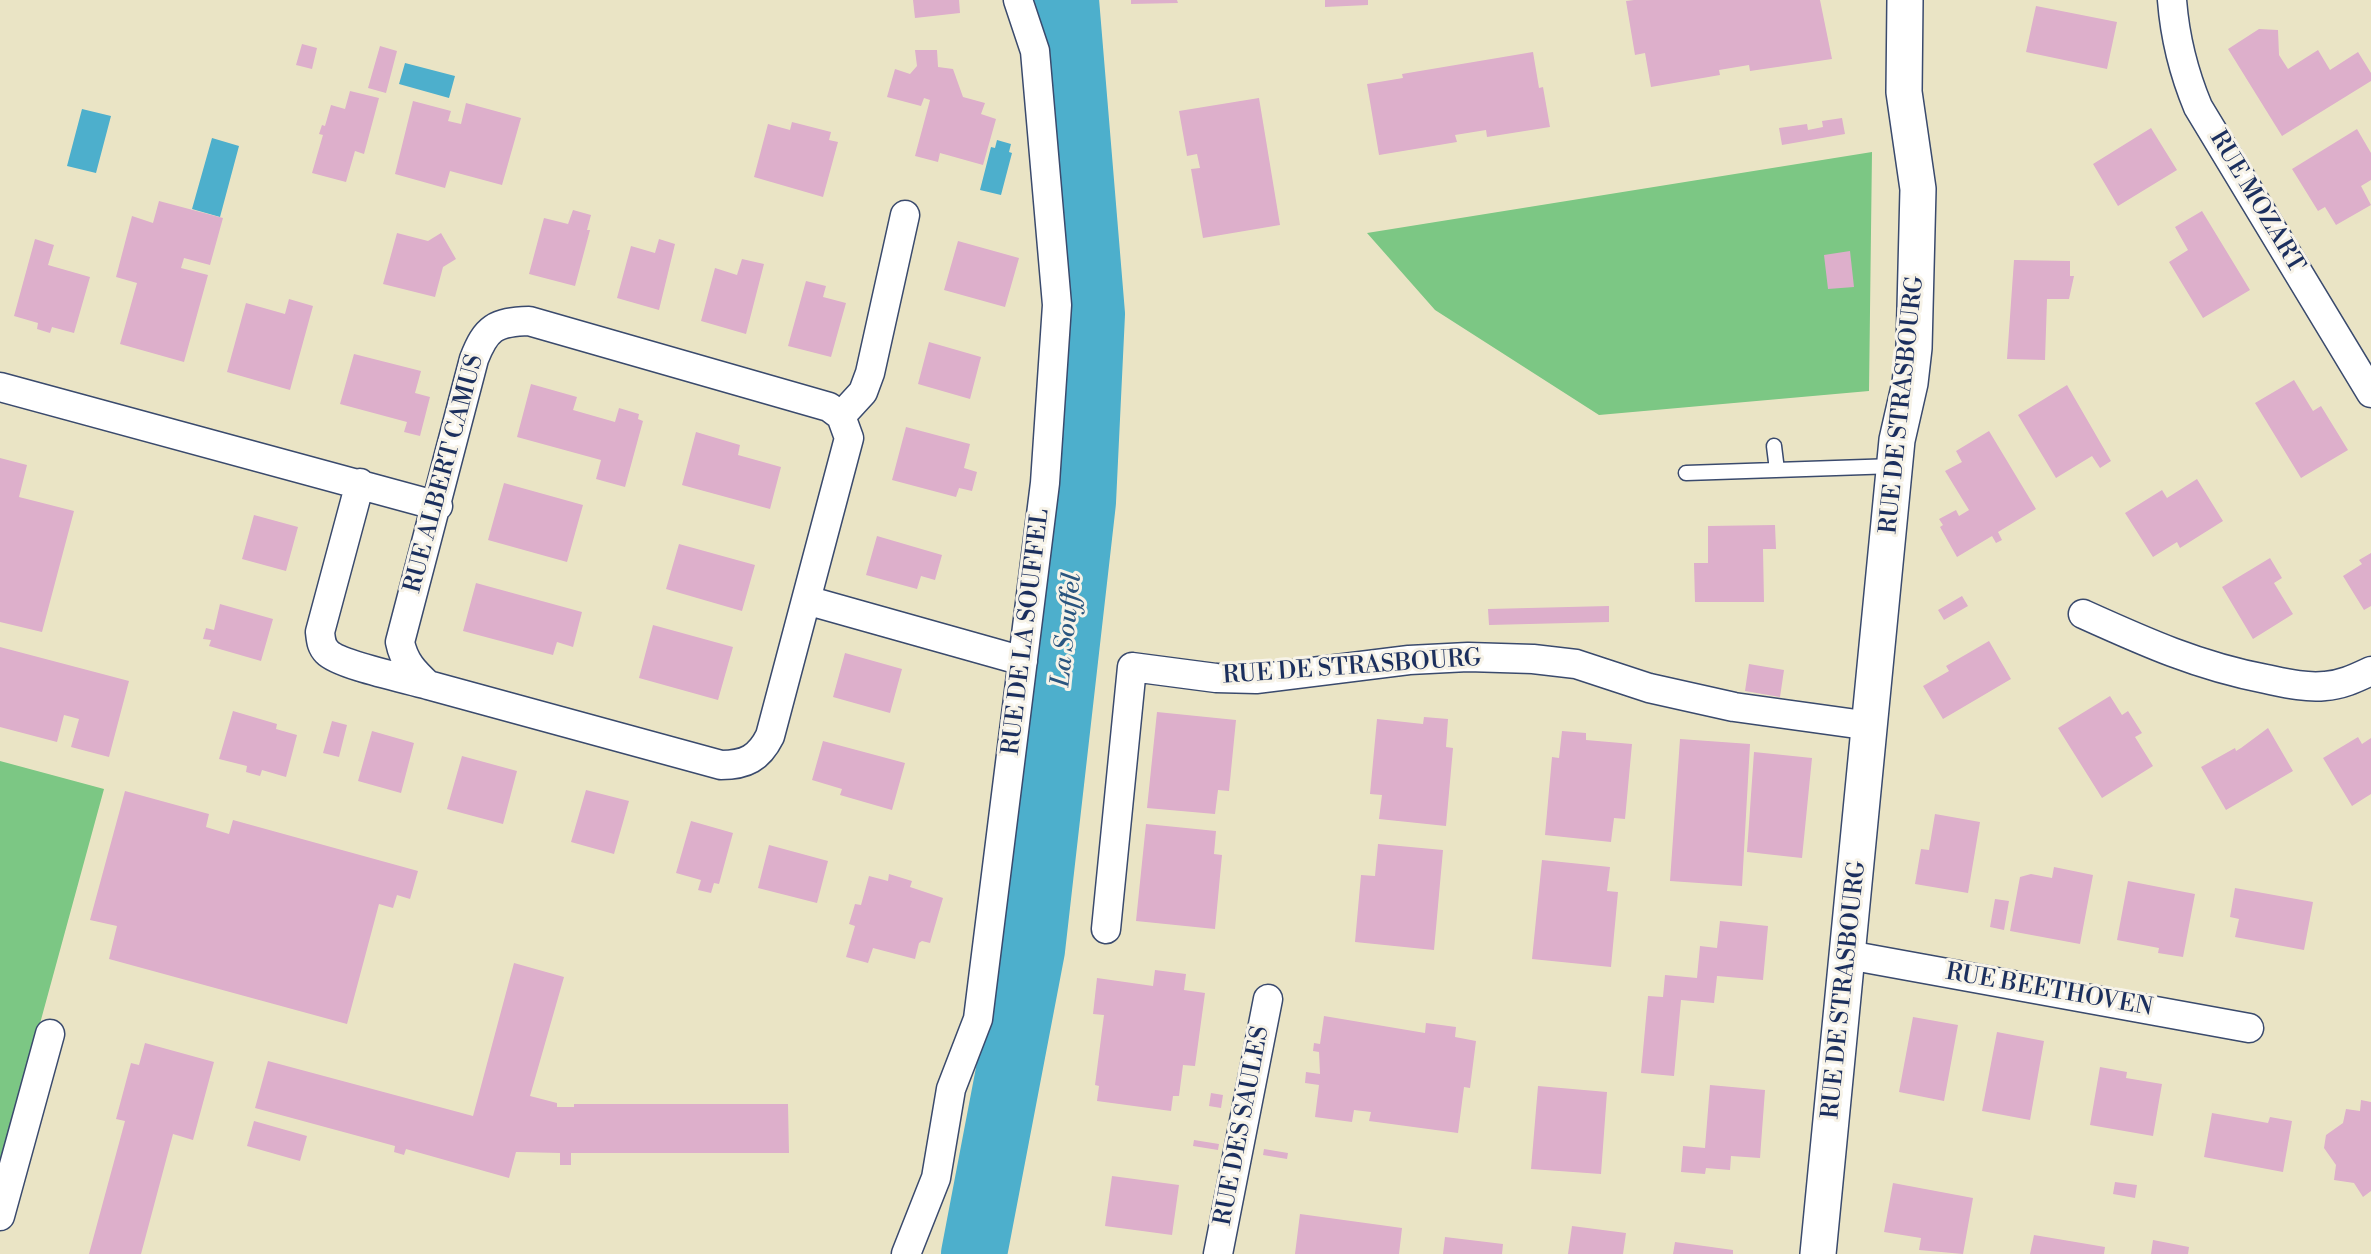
<!DOCTYPE html>
<html>
<head>
<meta charset="utf-8">
<style>
  body { margin:0 }
  canvas { display:block; background:#eae4c5 }
</style>
</head>
<body>
<canvas width="2371" height="1254"></canvas>
<script>
const ctx = document.querySelector('canvas').getContext('2d');
ctx.lineJoin = 'round';
function paint(path, color) { ctx.fillStyle = color; ctx.fill(path, 'evenodd'); }
function stroke(path, color, width, dash) { ctx.strokeStyle = color; ctx.lineWidth = width; ctx.lineCap = dash ? 'butt' : 'round'; ctx.setLineDash(dash || []); ctx.stroke(path); }
function drawText(font, color, halo, rows, align = 'center') {
  ctx.font = font + ' "Libre Bodoni",serif'; ctx.lineWidth = 6; ctx.setLineDash([]); ctx.textBaseline = 'middle'; ctx.strokeStyle = halo; ctx.fillStyle = color; for (const [text, x, y, turn = 0] of rows) {
    ctx.save(); ctx.translate(x, y); ctx.rotate((+turn || 0) * Math.PI / 180); ctx.textAlign = isNaN(turn) ? turn : align; if (halo) ctx.strokeText(text, 0, 0); ctx.fillText(text, 0, 0); ctx.restore();
  }
}
const green = new Path2D(`
  M1872,152L1869,391L1599,415L1435,310L1367,233Z
  M0,761L104,789L0,1170Z`);
const water = new Path2D(`
  M405,63L455,76L449,98L399,84Z
  M82,109L111,116L96,173L67,166Z
  M212,138L239,146L220,217L192,209Z
  M997,140L1011,144L1009,152L1012,153L1001,195L980,190L991,147L995,148Z`);
const river = new Path2D(`
  M974,1254L1032,950L1083,502L1092,314L1066,0`);
const building = new Path2D(`
  M913,0H959L960,13L915,18Z
  M1131,0H1177L1178,3L1131,4Z
  M1325,0H1368V5L1325,7Z
  M1634,0H1820L1832,59L1750,71L1749,65L1719,70L1720,75L1651,87L1645,53L1635,55L1626,1Z
  M2036,6L2117,22L2107,69L2026,52Z
  M2259,29L2278,30L2279,55L2288,69L2318,50L2330,70L2358,52L2371,73V81L2282,136L2228,49Z
  M302,44L317,48L312,69L296,65Z
  M380,46L397,51L386,93L368,88Z
  M915,50H937L938,67L953,69L963,97L985,103L981,114L996,119L983,165L940,153L938,162L915,156L930,100L924,98L921,106L887,97L895,69L910,74L917,66Z
  M1533,52L1539,88L1543,87L1550,127L1487,137L1486,130L1455,135L1457,142L1379,155L1367,84L1403,78L1402,74Z
  M350,91L379,98L364,154L355,151L346,182L312,173L323,135L319,134L322,125L325,126L331,105L345,109Z
  M1259,98L1280,225L1203,238L1191,169L1200,168L1197,154L1187,156L1179,111Z
  M413,101L451,111L448,121L461,124L466,103L521,118L502,185L450,171L445,188L395,174Z
  M1842,118L1845,134L1782,145L1779,128L1807,124L1808,130L1823,127L1822,121Z
  M792,122L831,132L829,140L838,142L823,197L754,177L768,124L790,130Z
  M2151,128L2177,170L2118,206L2093,164Z
  M2357,129L2371,153V180L2361,186L2371,205L2336,225L2325,207L2318,211L2292,169Z
  M159,201L223,218L210,265L184,258L181,268L208,275L184,362L120,344L137,283L116,277L132,216L153,223Z
  M573,210L591,215L587,230H590L575,286L529,274L544,218L568,224Z
  M2202,211L2250,290L2203,318L2169,262L2188,250L2175,227Z
  M397,233L428,241L441,233L456,259L443,267L435,297L383,284Z
  M35,239L54,245L48,265L90,277L74,333L52,327L50,333L37,329L38,323L14,316Z
  M659,239L675,244L659,310L617,298L631,246L655,253Z
  M958,241L1019,258L1005,307L944,290Z
  M1850,251L1854,287L1828,289L1824,255Z
  M742,259L764,264L746,334L701,321L715,268L737,275Z
  M2014,260L2070,261V276H2074L2069,299H2047L2045,360L2007,359Z
  M806,281L826,286L823,297L846,303L831,357L788,346Z
  M289,299L313,306L290,390L227,372L246,303L285,314Z
  M929,342L981,357L970,399L918,384Z
  M354,354L421,371L415,393L430,397L420,436L404,432L407,422L340,404Z
  M2294,380L2313,411L2321,406L2348,450L2301,478L2255,403Z
  M531,384L577,397L573,410L615,422L619,408L639,414L638,419L643,421L625,487L596,479L601,460L517,437Z
  M2067,385L2111,461L2100,468L2092,456L2056,478L2018,415Z
  M906,427L970,444L964,468L977,472L972,491L959,488L956,497L892,480Z
  M1989,431L2036,509L1998,532L2002,540L1996,543L1992,536L1957,557L1940,527L1943,525L1939,519L1956,510L1959,516L1969,510L1945,471L1962,462L1956,451Z
  M696,432L740,445L738,455L781,467L770,509L682,485Z
  M0,458L27,465L19,497L74,511L42,632L0,622Z
  M2197,479L2223,521L2180,548L2177,542L2153,557L2125,513L2162,490L2167,498Z
  M504,483L583,505L567,562L488,540Z
  M254,515L298,527L286,571L242,559Z
  M1775,525L1776,549H1763L1764,602H1695L1694,563H1708V526Z
  M877,536L942,555L935,580L921,576L917,589L866,575Z
  M679,544L755,565L742,611L666,589Z
  M2371,553V606L2364,610L2343,576L2362,564L2359,560Z
  M2270,558L2282,578L2274,583L2293,614L2253,639L2222,587Z
  M476,583L582,612L573,647L557,642L553,655L463,631Z
  M1962,596L1968,606L1944,620L1938,610Z
  M220,604L273,619L261,661L209,646L211,640L203,639L206,628L214,630Z
  M1609,606V622L1489,625L1488,609Z
  M653,625L733,647L718,700L639,678Z
  M1989,641L2011,679L1943,719L1923,686L1949,671L1946,666Z
  M0,647L129,681L109,757L71,747L79,719L64,715L57,742L0,727Z
  M845,653L902,669L890,713L833,697Z
  M1749,664L1784,670L1780,697L1745,691Z
  M2110,696L2122,715L2128,711L2142,733L2135,737L2153,766L2102,798L2058,728Z
  M233,711L277,724L276,729L297,735L286,777L262,770L260,776L246,772L247,766L219,759Z
  M1157,712L1236,720L1229,791L1218,790L1215,814L1147,808Z
  M1424,717L1448,719L1446,747L1453,748L1446,826L1379,819L1382,795L1370,794L1377,719L1423,724Z
  M332,721L347,725L339,757L323,753Z
  M2268,728L2293,771L2226,810L2201,767L2235,748L2236,751L2241,748Z
  M372,731L414,743L401,793L358,781Z
  M1562,731L1586,733V740L1632,744L1625,819L1614,818L1611,842L1545,835L1552,757L1559,758Z
  M2358,737L2362,744L2371,738V794L2352,806L2323,758Z
  M1680,739L1750,744L1742,886L1670,881Z
  M823,741L905,763L892,810L840,795L842,789L812,780Z
  M1754,752L1812,758L1802,858L1747,852Z
  M462,756L517,771L503,824L447,809Z
  M586,790L629,801L614,854L571,842Z
  M125,791L209,814L206,827L229,834L233,820L418,871L410,899L397,895L393,908L379,904L347,1024L109,959L117,926L90,920Z
  M1935,814L1980,822L1968,893L1915,884L1921,849L1929,850Z
  M691,821L733,833L719,884L714,883L711,893L698,890L701,880L676,873Z
  M1146,824L1216,831L1214,854L1222,855L1215,929L1136,921Z
  M1378,844L1443,850L1434,950L1355,942L1361,875L1375,876Z
  M769,845L828,861L817,903L758,888Z
  M1542,860L1610,867L1607,891L1618,892L1611,967L1532,959Z
  M2054,867L2093,875L2080,944L2010,931L2020,877L2031,874L2052,878Z
  M889,874L912,881L910,887L943,898L930,943L922,941L919,943L915,959L873,948L868,963L846,957L855,926L849,924L855,904L861,905L869,876L888,881Z
  M2128,881L2195,894L2183,957L2158,953L2159,948L2117,940Z
  M2235,888L2313,902L2304,950L2235,937L2239,919L2230,917Z
  M1995,899L2009,901L2004,930L1990,927Z
  M1720,921L1768,926L1763,980L1717,976L1714,1003L1681,1000L1674,1076L1641,1073L1648,996L1663,997L1665,975L1697,978L1700,946L1717,948Z
  M514,963L564,977L530,1096L557,1103V1107H574V1104H788L789,1153H571V1165H560V1153L516,1152L509,1178L406,1149L404,1155L394,1152L395,1146L255,1108L268,1061L473,1116Z
  M1155,970L1186,974L1184,990L1205,993L1195,1066L1183,1065L1179,1096H1173L1171,1111L1097,1101L1099,1086L1095,1085L1104,1015L1093,1014L1097,978L1153,986Z
  M1324,1016L1425,1033L1426,1023L1456,1027L1455,1037L1476,1041L1470,1088L1464,1087L1458,1133L1369,1121L1371,1112L1354,1110L1352,1122L1315,1117L1319,1085L1305,1083L1306,1072L1320,1074L1319,1052L1313,1051L1314,1043L1320,1044Z
  M1913,1017L1958,1025L1944,1101L1899,1092Z
  M1997,1032L2044,1041L2030,1120L1982,1111Z
  M145,1043L214,1062L193,1140L173,1134L141,1254H89L125,1121L116,1119L131,1063L139,1065Z
  M2100,1067L2127,1072L2126,1078L2162,1084L2153,1136L2090,1125Z
  M1710,1085L1765,1090L1760,1158L1731,1156L1730,1170L1706,1168L1705,1174L1681,1172L1683,1146L1705,1148Z
  M1538,1086L1607,1092L1601,1174L1531,1169Z
  M1211,1093L1223,1095L1221,1108L1209,1106Z
  M2361,1100L2371,1102V1191L2363,1197L2354,1183L2334,1180L2336,1165L2324,1148L2326,1135L2343,1123L2346,1109L2360,1111Z
  M2212,1113L2268,1123L2270,1117L2292,1121L2283,1172L2204,1157Z
  M254,1121L307,1136L300,1161L247,1146Z
  M1194,1140L1219,1144L1218,1150L1193,1146Z
  M1264,1149L1288,1153L1287,1159L1263,1155Z
  M1112,1176L1179,1185L1172,1235L1105,1226Z
  M2115,1182L2137,1185L2135,1198L2113,1194Z
  M1893,1183L1973,1198L1963,1254L1919,1250L1921,1238L1884,1232Z
  M1300,1214L1402,1228L1399,1254H1295Z
  M1572,1226L1626,1233L1623,1254H1568Z
  M2034,1235L2105,1247L2104,1254H2030Z
  M1445,1237L1503,1244L1502,1254H1443Z
  M2153,1240L2189,1247L2188,1254H2151Z
  M1675,1242L1733,1250V1254H1673Z`);
const service = new Path2D(`
  M1774,446L1777,470
  M1686,473L1895,466`);
const minor = new Path2D(`
  M2172,0C2175,39 2183,71 2198,107L2371,393
  M0,387L438,506
  M841,416L863,392L870,373L905,215
  M360,483L320,632C321,640 321,646 327,652C339,665 408,679 428,685
  M806,600L770,736C759,758 746,765 721,765L428,685C414,672 404,662 400,642L474,359C486,328 495,322 529,321L829,407L841,416L849,438L806,600L1023,661
  M2083,614C2145,642 2198,666 2266,679C2285,683 2305,688 2325,686C2342,685 2356,678 2371,671
  M1106,929L1132,667L1216,678L1256,679L1409,660L1468,657L1533,659L1576,664L1649,688L1734,707L1871,726
  M1848,955L2249,1028
  M0,1216L50,1034
  M906,1254L936,1178L951,1089L978,1019L1045,483L1057,305L1035,51L1018,0
  M1218,1254L1268,999`);
const tertiary = new Path2D(`
  M1818,1254L1897,440L1910,383L1914,348L1918,189L1904,92L1905,0`);
const streetNames = [
  ["RUE MOZART",2256,202,59],
  ["RUE DE STRASBOURG",1903,405,-84],
  ["RUE ALBERT CAMUS",445,474,-75],
  ["RUE DE LA SOUFFEL",1027,632,-83],
  ["RUE DE STRASBOURG",1352,668,-4],
  ["RUE DE STRASBOURG",1845,990,-84],
  ["RUE BEETHOVEN",2049,991,10],
  ["RUE DES SAULES",1243,1126,-79]
];
const waterNames = [
  ["La Souffel",1068,630,-84]
];
paint(green, '#7cc784');
paint(water, '#4dafcc');
stroke(river, '#4dafcc', 66);
paint(building, '#ddafcb');
stroke(service, '#3a4a6d', 17);
stroke(minor, '#3a4a6d', 31);
stroke(tertiary, '#3a4a6d', 38);
stroke(service, '#fff', 14);
stroke(minor, '#fff', 28);
stroke(tertiary, '#fff', 35);
drawText('24px', '#1b2f5e', '#f7f3e8', streetNames);
drawText('italic 26px', '#2a557f', '#f7f3e8', waterNames);
</script>
</body>
</html>
